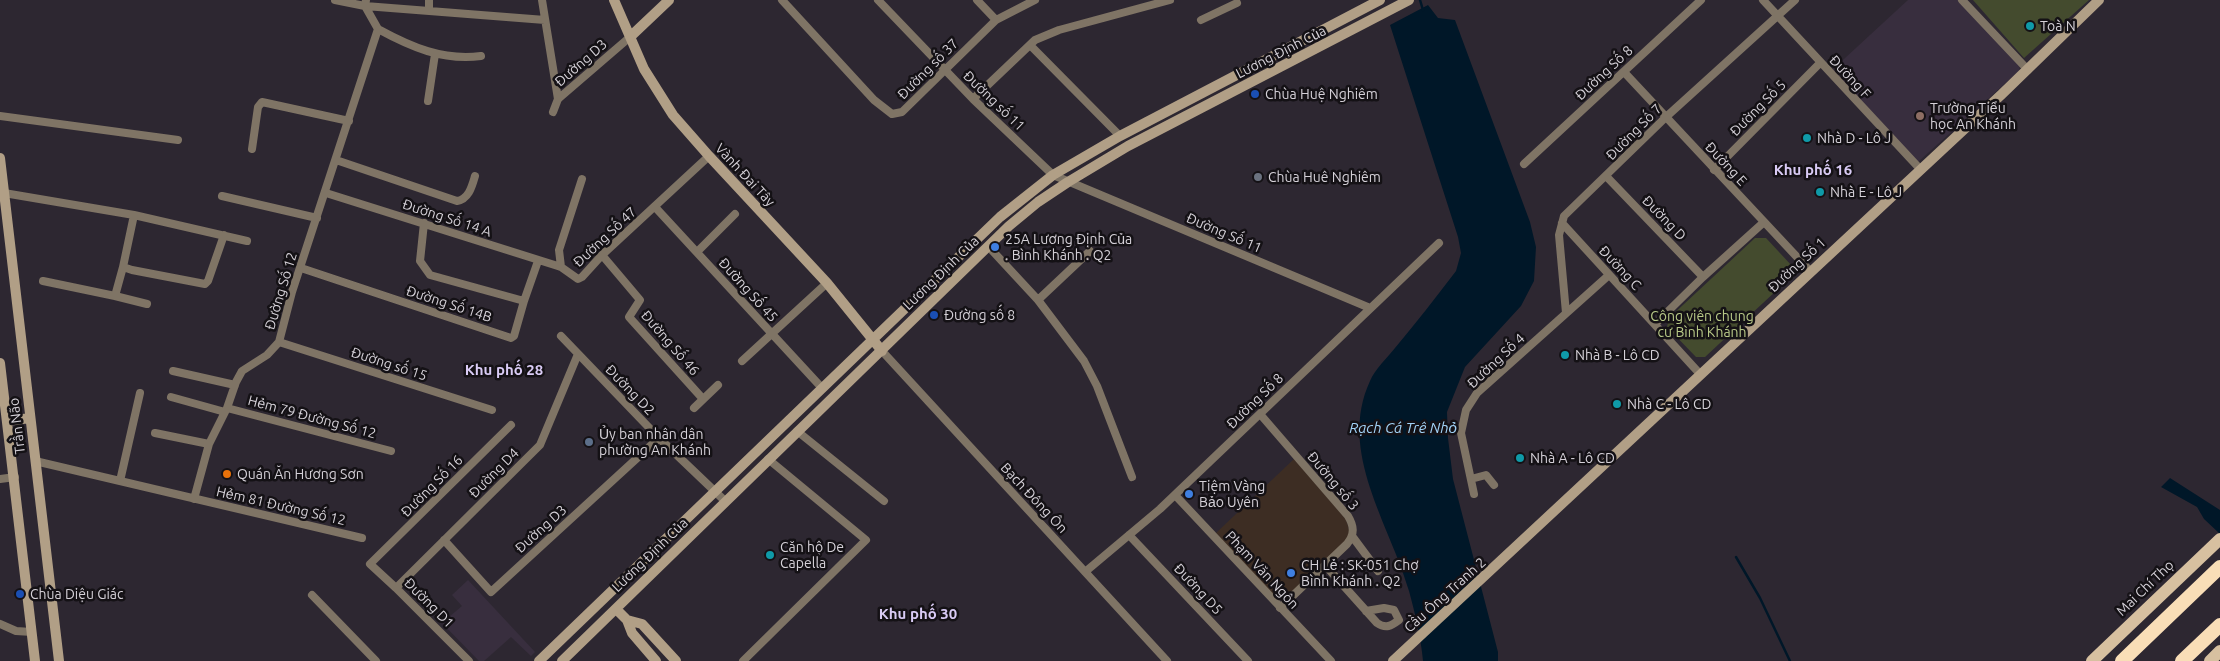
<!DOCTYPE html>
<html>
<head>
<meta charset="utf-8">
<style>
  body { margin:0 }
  canvas { display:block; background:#2d2731 }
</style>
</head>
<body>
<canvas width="2220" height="661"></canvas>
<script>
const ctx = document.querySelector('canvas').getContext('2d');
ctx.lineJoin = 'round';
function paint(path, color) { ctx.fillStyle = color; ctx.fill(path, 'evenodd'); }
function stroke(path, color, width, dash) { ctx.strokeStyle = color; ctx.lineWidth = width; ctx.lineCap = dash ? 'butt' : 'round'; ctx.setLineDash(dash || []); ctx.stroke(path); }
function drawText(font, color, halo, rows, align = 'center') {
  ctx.font = font + ' Ubuntu,sans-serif'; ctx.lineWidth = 5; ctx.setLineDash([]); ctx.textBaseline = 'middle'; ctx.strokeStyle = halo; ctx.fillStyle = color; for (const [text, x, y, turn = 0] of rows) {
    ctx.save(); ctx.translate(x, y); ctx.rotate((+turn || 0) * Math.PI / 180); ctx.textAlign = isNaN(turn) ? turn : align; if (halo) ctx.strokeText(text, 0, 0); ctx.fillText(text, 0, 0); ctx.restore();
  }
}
const commercial = new Path2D(`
  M1294,459L1346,519L1350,533L1347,540L1342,546L1285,598H1281L1274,596L1216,533Z`);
const built = new Path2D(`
  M1908,0H1958L2020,65L2019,71L1919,161H1912L1831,71Z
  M468,580L535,652L531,656L511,637L484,661H479L442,623L462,606L452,595Z`);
const green = new Path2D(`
  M1973,0H2089L2024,58Z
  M1755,238H1766L1792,266V276L1705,357H1696L1667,327L1669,318Z`);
const water = new Path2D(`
  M1428,5L1438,18L1455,20L1530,222L1536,247L1534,281L1521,306L1465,367L1447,412L1448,438L1453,479L1498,652V661H1423C1421,638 1415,613 1409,591C1390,524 1337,452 1370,381C1375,369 1387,358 1395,348C1416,323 1436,297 1456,271L1461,253L1458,237L1390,25Z
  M2170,478L2220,510V534L2204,519L2197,507L2161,487Z`);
const stream = new Path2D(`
  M1420,0L1423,10
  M1736,557L1760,598L1790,661`);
const street = new Path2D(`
  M366,0L365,6L545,20
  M542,0L558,99
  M782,0L874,100L892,114L902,112L996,20L1035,0
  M878,0L973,99L1053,175L1370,308
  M977,0L996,20
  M1763,0L1921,170
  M1962,0L2028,70
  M429,11V0
  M1201,20L1237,3
  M378,29C411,47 443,61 481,56
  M1030,45L1120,136
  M1624,72L1811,272
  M973,99L1035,40L1059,30L1170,0
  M428,101L435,54
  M553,112L558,99L630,37
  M0,116L178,140
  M252,149L258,107L262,102L349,121
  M336,160L457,201C469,199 472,186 475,176
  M1524,164L1701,0
  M1714,170L1820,63
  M1606,176L1703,277
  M4,193L134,215L247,241
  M326,193L561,267L578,279L582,277L602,255L709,156
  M222,196L317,218
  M655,207L822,388
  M134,215L123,267L132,270L205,284L208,281L224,235
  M424,223L420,261L430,275L524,301
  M1562,223L1700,374
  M988,246L1038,300L1084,361L1097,386L1132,477
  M697,252L735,214
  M602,255L640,300L629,317L703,399
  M561,267L559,250L582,179
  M301,268L511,338L514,336L524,301L538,261
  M43,281L115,296L123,267
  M115,296L147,304
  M1038,300L1090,251
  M1566,313L1559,235L1564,216L1666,117L1795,0
  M1655,324L1703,277L1764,222
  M561,336L659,438L725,501
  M279,342L492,410
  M882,351L1167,661
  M742,361L827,283
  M173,371L235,385
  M171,397L225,412
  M227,408L391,451
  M694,408L718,385
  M1260,414L1348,516C1354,526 1355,534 1347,544L1280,608
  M797,431L884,501
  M155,433L209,444
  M35,461L362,538
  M0,479L15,477
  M1471,479L1486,475L1494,485
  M120,481L140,393
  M1474,494L1461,433L1466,410L1477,393L1609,275
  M1175,495L1331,661
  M194,499L209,444L227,408L236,382L242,371L267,355L279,342L292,292L378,29L365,6L335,0
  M1129,535L1248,661
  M1352,536L1378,571
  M444,540L491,592L659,438
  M1325,565L1377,623C1386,629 1391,626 1399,620L1394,610L1384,608L1366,611
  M1085,572L1160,509L1439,243
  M396,588L540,445L578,354
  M312,595L376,661
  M0,624L16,631L32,632
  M469,661L396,588L370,564L511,425
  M743,661L866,540L768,459`);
const secondary = new Path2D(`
  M614,0L644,69L673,115L709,156L827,283L882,351
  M630,37L669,0
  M0,158L59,661
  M0,363L35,661
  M7,421L30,418
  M616,609L627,620L632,633L656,661
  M627,620L642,624L676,661
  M539,661L1000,217L1053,175L1120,136L1380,0
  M562,661L1009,226L1038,202L1068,182L1128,146L1409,0
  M1393,661L2002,94L2099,0`);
const primary = new Path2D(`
  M2092,661L2220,539
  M2210,661L2220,651`);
const highway = new Path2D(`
  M2122,661L2220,567
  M2182,661L2220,625`);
const markers = [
  [2030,26,5,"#0f9aa8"],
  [1255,94,5,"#1a4fb4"],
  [1920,116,5,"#8d6e63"],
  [1807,138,5,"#0f9aa8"],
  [1258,177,5,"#6b7280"],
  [1820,192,5,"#0f9aa8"],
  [995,247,5,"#3f7fe0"],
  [934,315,5,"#1a4fb4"],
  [1565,355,5,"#0f9aa8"],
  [1617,404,5,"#0f9aa8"],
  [589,442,5,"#5c6f8a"],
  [1520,458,5,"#0f9aa8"],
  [227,474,5,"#e8710a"],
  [1189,494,5,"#3f7fe0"],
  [770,555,5,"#0f9aa8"],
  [1291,573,5,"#3f7fe0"],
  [20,594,5,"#1a4fb4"]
];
const poiNames = [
  ["Toà N",2040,26],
  ["Chùa Huệ Nghiêm",1265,94],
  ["Trường Tiểu",1930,108],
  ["học An Khánh",1930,124],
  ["Nhà D - Lô J",1817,138],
  ["Chùa Huê Nghiêm",1268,177],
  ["Nhà E - Lô J",1830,192],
  ["25A Lương Định Của",1005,239],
  [". Bình Khánh . Q2",1005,255],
  ["Đường số 8",944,315],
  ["Nhà B - Lô CD",1575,355],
  ["Nhà C - Lô CD",1627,404],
  ["Ủy ban nhân dân",599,434],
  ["phường An Khánh",599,450],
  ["Nhà A - Lô CD",1530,458],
  ["Quán Ăn Hương Sơn",237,474],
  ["Tiệm Vàng",1199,486],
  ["Bảo Uyên",1199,502],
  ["Căn hộ De",780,547],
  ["Capella",780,563],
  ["CH Lẻ : SK-051 Chợ",1301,565],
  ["Bình Khánh . Q2",1301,581],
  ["Chùa Diệu Giác",30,594]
];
const streetNames = [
  ["Lương Định Của",1281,52,-27],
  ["Đường D3",581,63,-41],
  ["Đường số 37",928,69,-45],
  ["Đường Số 8",1604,73,-43],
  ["Đường F",1850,77,47],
  ["Đường số 11",994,101,44],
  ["Đường Số 5",1758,108,-45],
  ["Đường Số 7",1634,132,-45],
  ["Đường E",1726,164,47],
  ["Vành Đai Tây",745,175,47],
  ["Đường Số 14 A",447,218,18],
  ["Đường D",1664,218,46],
  ["Đường Số 11",1224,233,23],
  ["Đường Số 47",605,237,-43],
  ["Đường Số 1",1797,265,-43],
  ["Đường C",1620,268,47],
  ["Lương Định Của",941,273,-44],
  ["Đường Số 45",748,290,48],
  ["Đường Số 12",281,291,-73],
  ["Đường Số 14B",449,304,18],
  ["Đường Số 46",670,343,49],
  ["Đường Số 4",1496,361,-43],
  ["Đường số 15",389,364,18],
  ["Đường D2",630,390,46],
  ["Đường Số 8",1255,401,-44],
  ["Hẻm 79 Đường Số 12",312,417,15],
  ["Trần Não",17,426,-97],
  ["Đường D4",494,473,-45],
  ["Đường số 3",1333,481,50],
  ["Đường Số 16",432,486,-45],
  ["Bạch Đông Ôn",1034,498,47],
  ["Hẻm 81 Đường Số 12",281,506,13],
  ["Đường D3",541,529,-42],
  ["Lương Định Của",650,555,-44],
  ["Phạm Văn Ngôn",1262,570,47],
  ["Mai Chí Thọ",2145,588,-44],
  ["Đường D5",1198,589,47],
  ["Cầu Ông Tranh 2",1445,595,-42],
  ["Đường D1",429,603,45]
];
const parkNames = [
  ["Công viên chung",1702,316],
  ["cư Bình Khánh",1702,332]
];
const neighbourhoodNames = [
  ["Khu phố 16",1813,170],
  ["Khu phố 28",504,370],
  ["Khu phố 30",918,614]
];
const waterNames = [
  ["Rạch Cá Trê Nhỏ",1403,428]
];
paint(commercial, '#3d2d23');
paint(built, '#382e3e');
paint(green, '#444b2e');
paint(water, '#001728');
stroke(stream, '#001728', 2.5);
stroke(street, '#7f7465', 8);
stroke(secondary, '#b19f86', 10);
stroke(primary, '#d7c0a0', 12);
stroke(highway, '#f9deb7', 14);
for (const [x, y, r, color] of markers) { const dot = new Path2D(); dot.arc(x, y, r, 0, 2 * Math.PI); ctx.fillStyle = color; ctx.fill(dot); stroke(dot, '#141115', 2); }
drawText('14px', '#d5d1d8', '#141115', poiNames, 'left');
drawText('14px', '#d5d1d8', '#141115', streetNames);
drawText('14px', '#b9ca88', '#141115', parkNames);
drawText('bold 15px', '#d9cbf5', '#141115', neighbourhoodNames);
drawText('italic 15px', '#a1d2f6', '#141115', waterNames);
</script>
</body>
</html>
